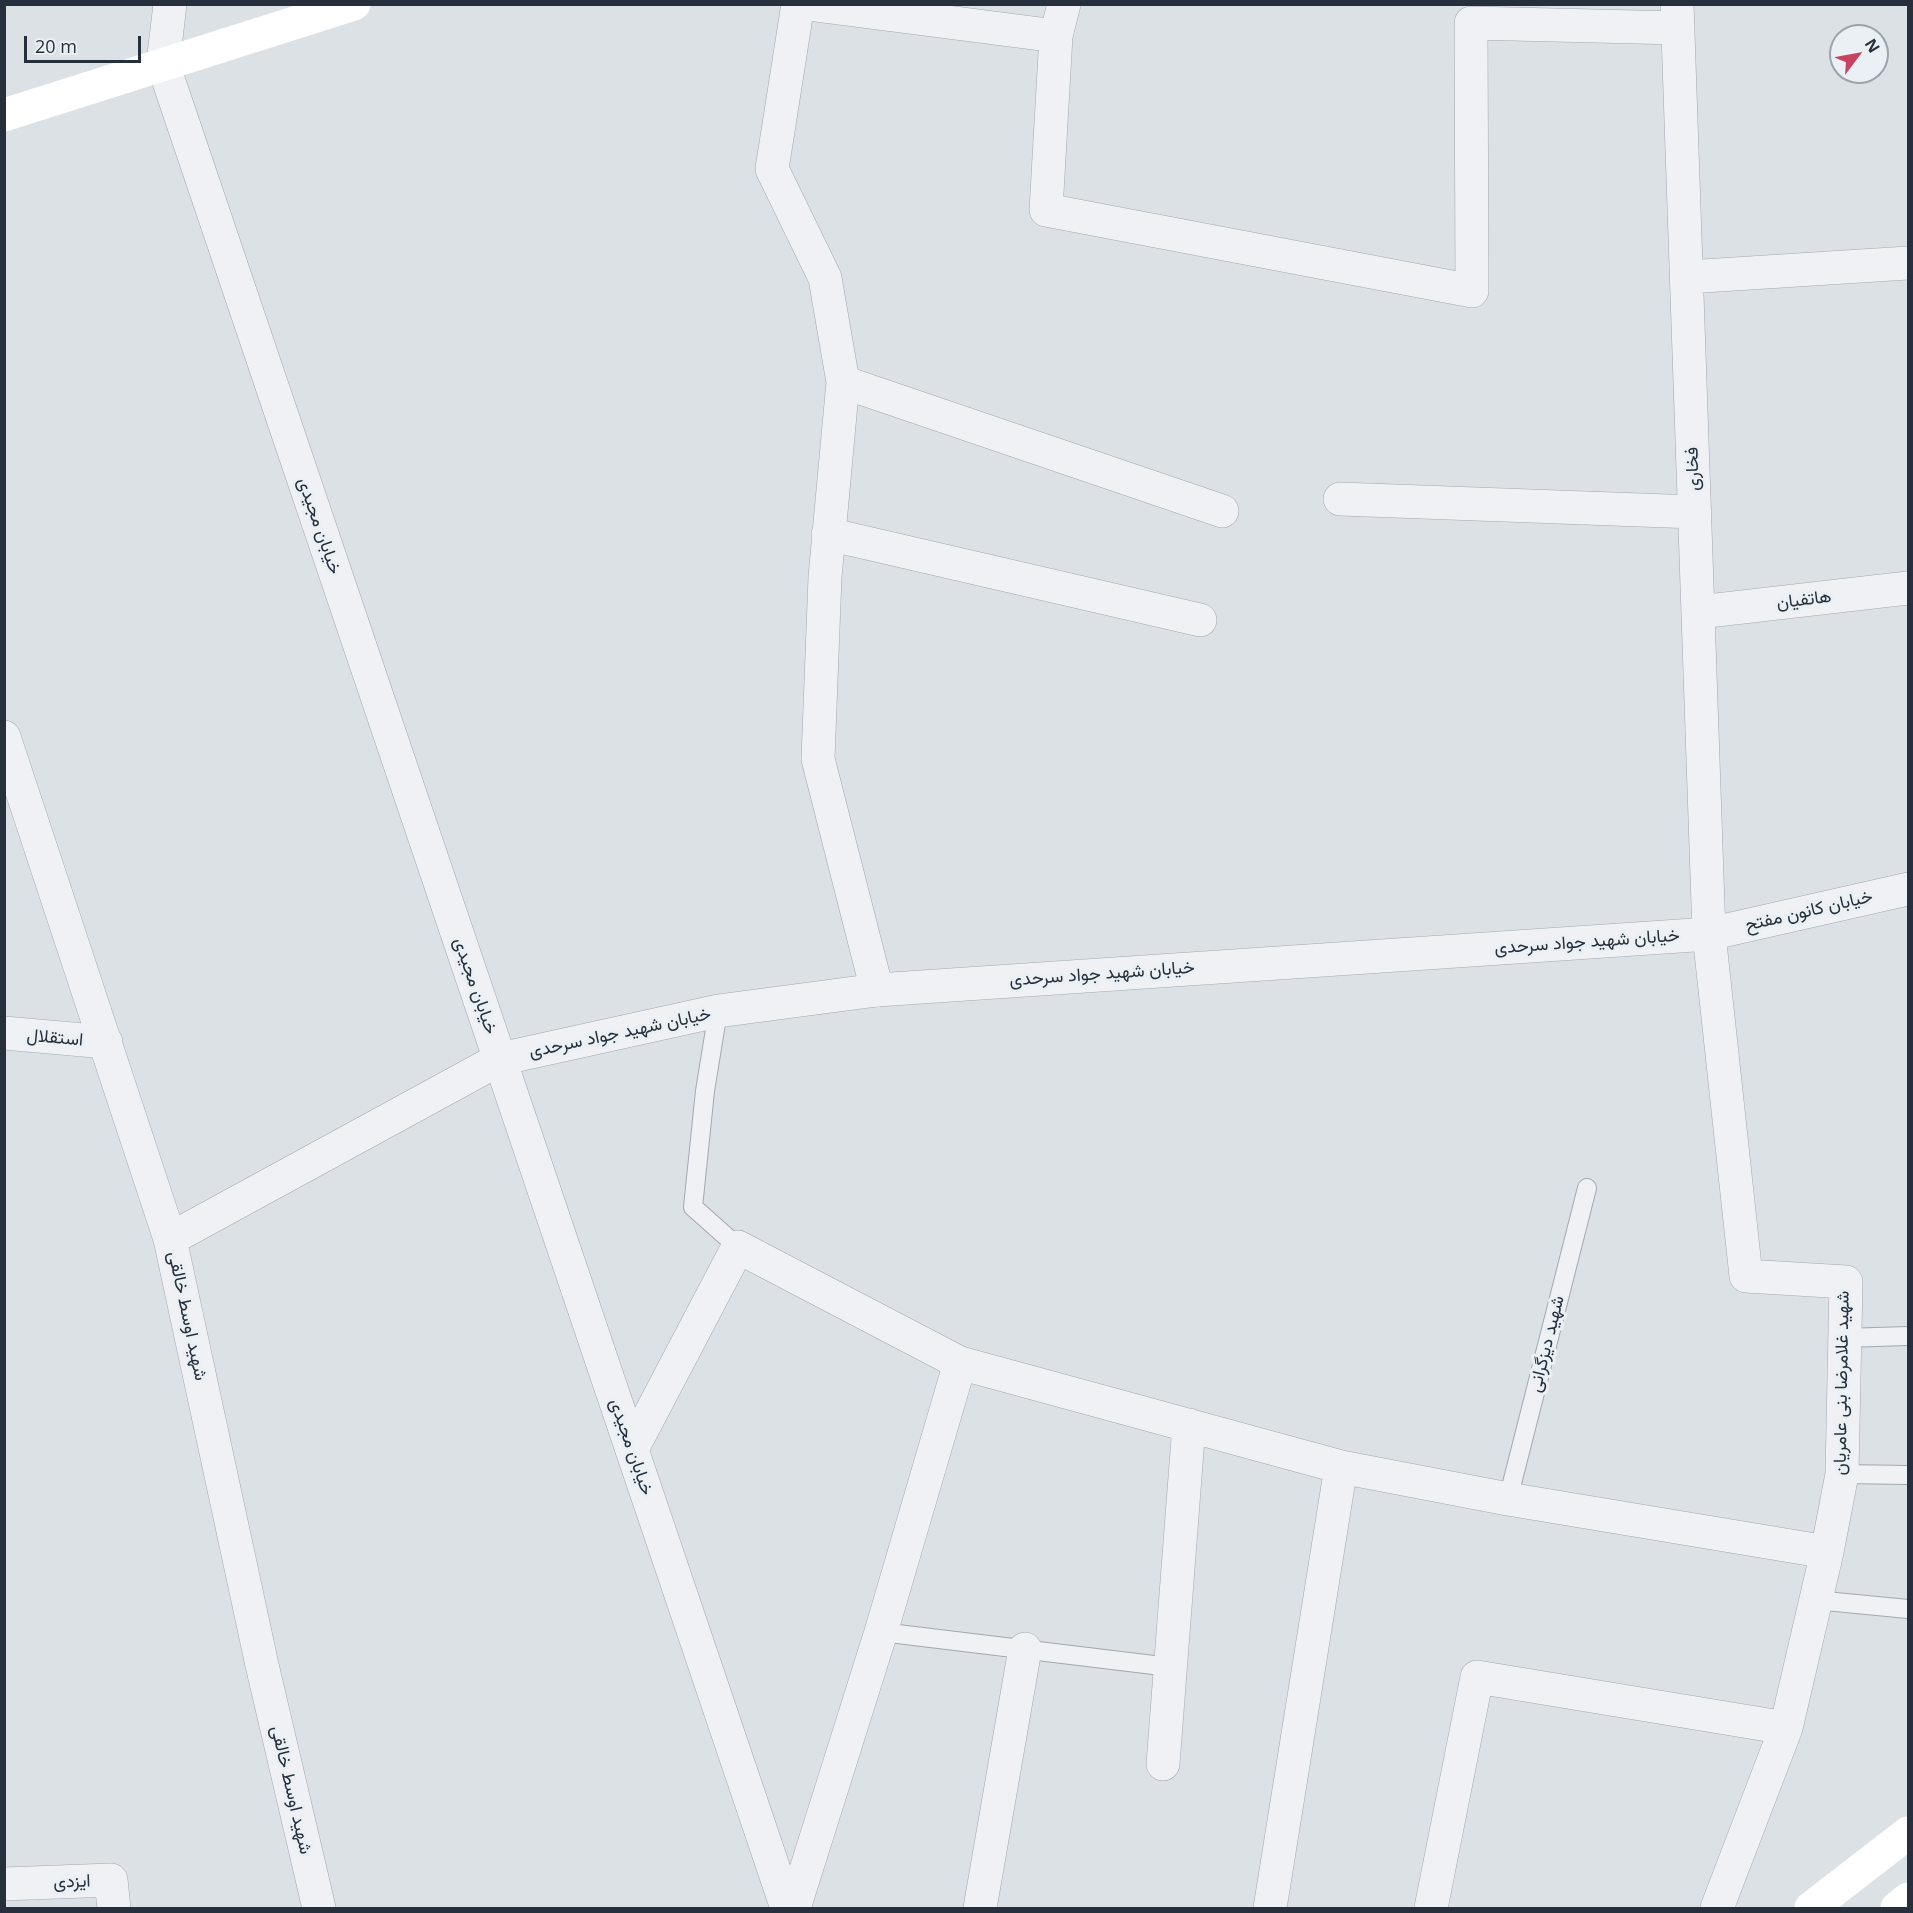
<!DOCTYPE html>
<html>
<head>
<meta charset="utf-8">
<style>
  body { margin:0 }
  #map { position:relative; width:1913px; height:1913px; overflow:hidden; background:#dce1e6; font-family:"Open Sans",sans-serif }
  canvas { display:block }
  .frame { position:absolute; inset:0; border:6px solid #26303c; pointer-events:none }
  .north { position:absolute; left:1829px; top:24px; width:60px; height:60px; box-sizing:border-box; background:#ebf0f4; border:2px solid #9ca3aa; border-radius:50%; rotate:58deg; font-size:16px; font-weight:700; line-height:24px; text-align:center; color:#26303c }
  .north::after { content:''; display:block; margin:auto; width:21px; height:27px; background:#ca4261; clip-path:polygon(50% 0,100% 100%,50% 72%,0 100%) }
  .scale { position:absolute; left:24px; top:36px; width:117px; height:27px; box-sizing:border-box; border:3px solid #26303c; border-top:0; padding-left:8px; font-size:18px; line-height:21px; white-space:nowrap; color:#26303c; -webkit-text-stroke:4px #ebf0f4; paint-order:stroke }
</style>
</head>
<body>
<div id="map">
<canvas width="1913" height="1913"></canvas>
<div class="frame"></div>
<div class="north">N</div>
<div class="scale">20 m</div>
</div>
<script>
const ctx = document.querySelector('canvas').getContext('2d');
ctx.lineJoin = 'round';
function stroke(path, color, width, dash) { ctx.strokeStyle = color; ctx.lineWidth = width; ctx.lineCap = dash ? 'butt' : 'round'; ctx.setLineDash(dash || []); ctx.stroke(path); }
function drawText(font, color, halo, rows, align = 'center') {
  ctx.font = font + ' "Open Sans",Vazirmatn,sans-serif'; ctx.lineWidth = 6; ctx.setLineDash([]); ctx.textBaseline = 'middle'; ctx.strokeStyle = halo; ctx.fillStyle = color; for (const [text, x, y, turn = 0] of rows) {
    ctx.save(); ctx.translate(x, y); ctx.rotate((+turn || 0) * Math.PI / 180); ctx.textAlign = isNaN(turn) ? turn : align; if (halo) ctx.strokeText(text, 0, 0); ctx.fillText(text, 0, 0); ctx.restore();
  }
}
const service = new Path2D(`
  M718,1011L705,1091L693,1207L738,1247
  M1843,1338L1908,1336
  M1842,1474L1908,1475
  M1508,1499L1587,1188
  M1815,1600L1908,1609
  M881,1632L1170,1667`);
const minor = new Path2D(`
  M798,4L772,169L825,278L843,382L825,577L818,759L877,990
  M807,4L1056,36L1064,4
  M1677,4L1709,934L1746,1276L1846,1282L1842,1474L1827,1552L1786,1728L1717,1908
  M1056,36L1046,210L1472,291L1471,23L1678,28
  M1687,277L1908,263
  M843,382L1222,511
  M1340,499L1695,512
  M828,534L1200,620
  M1699,612L1908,588
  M4,737L170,1239L262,1665L319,1908
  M4,1033L106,1042
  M170,1239L500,1059
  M632,1449L738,1247L960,1363L1341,1467L1508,1499L1827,1552
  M1163,1764L1189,1425
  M4,1884L111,1880L114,1908
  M794,1908L881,1632L960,1363
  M980,1908L1025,1649
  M1270,1908L1341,1467
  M1431,1908L1477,1677L1786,1728`);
const tertiary = new Path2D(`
  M170,4L163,64L787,1908
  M500,1059L718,1011L877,990L1709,934L1908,889`);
const secondary = new Path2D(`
  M4,115L354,4
  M1811,1908L1908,1833
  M1897,1908L1908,1899`);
const streetNames = [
  ["فخاری",1693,469,-92],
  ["خیابان مجیدی",319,526,71],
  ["هاتفیان",1804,600,-7],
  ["خیابان کانون مفتح",1809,911,-13],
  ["خیابان شهید جواد سرحدی",1587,942,-4],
  ["خیابان شهید جواد سرحدی",1102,974,-4],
  ["خیابان مجیدی",475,986,71],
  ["خیابان شهید جواد سرحدی",620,1033,-12],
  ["استقلال",55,1038,5],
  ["شهید اوسط خالقی",187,1316,78],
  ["شهید دیزگرانی",1547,1344,-76],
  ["شهید غلامرضا بنی عامریان",1842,1383,-89],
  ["خیابان مجیدی",631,1447,71],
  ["شهید اوسط خالقی",291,1790,77],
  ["ایزدی",72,1882,-2]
];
stroke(service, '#a2a8b0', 20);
stroke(minor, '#a2a8b0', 34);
stroke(tertiary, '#a2a8b0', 34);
stroke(service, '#eff1f4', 18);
stroke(minor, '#eff1f4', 33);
stroke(tertiary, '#eff1f4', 33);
stroke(secondary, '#fff', 33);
drawText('18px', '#26303c', '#ebf0f4', streetNames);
</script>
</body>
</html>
